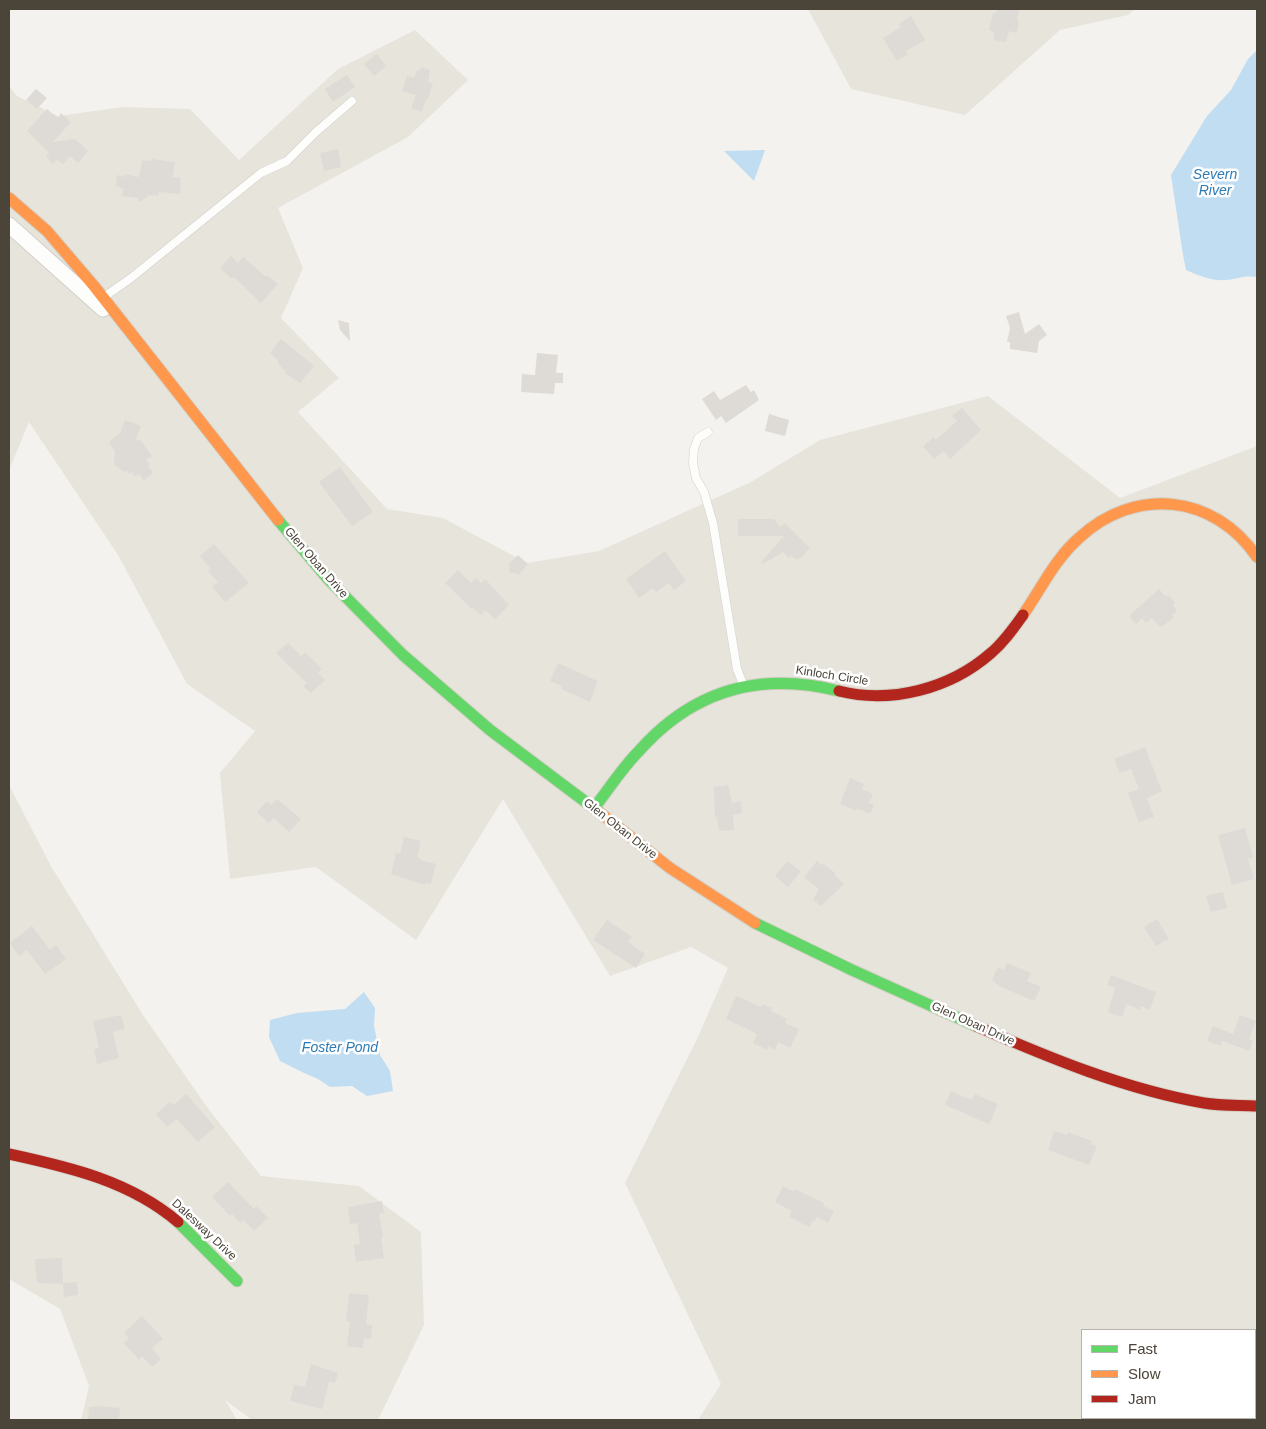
<!DOCTYPE html>
<html>
<head>
<meta charset="utf-8">
<style>
  body { margin:0 }
  #map { position:relative; width:1266px; height:1429px; overflow:hidden; background:#f4f2ee; font-family:Helvetica,sans-serif }
  canvas { display:block }
  .frame { position:absolute; inset:0; border:10px solid #4b4439; pointer-events:none }
  .legend { position:absolute; left:1081px; top:1329px; width:175px; height:90px; box-sizing:border-box; background:#fff; border:1px solid #b7b4b0; margin:0; padding:6px 9px; list-style:none; font-size:15px; color:#4b4439 }
  .legend li { display:flex; align-items:center; gap:10px; height:25px }
  .legend b { width:25px; border:1px solid #b7b4b0 }
</style>
</head>
<body>
<div id="map">
<canvas width="1266" height="1429"></canvas>
<div class="frame"></div>
<ul class="legend">
<li><b style="height:6px;background:#63d668"></b>Fast</li>
<li><b style="height:6px;background:#ff974d"></b>Slow</li>
<li><b style="height:6px;background:#b3261e"></b>Jam</li>
</ul>
</div>
<script>
const ctx = document.querySelector('canvas').getContext('2d');
ctx.lineJoin = 'round';
function paint(path, color) { ctx.fillStyle = color; ctx.fill(path, 'evenodd'); }
function stroke(path, color, width, dash) { ctx.strokeStyle = color; ctx.lineWidth = width; ctx.lineCap = dash ? 'butt' : 'round'; ctx.setLineDash(dash || []); ctx.stroke(path); }
function drawText(font, color, halo, rows, align = 'center') {
  ctx.font = font + ' Helvetica,sans-serif'; ctx.lineWidth = 5; ctx.setLineDash([]); ctx.textBaseline = 'middle'; ctx.strokeStyle = halo; ctx.fillStyle = color; for (const [text, x, y, turn = 0] of rows) {
    ctx.save(); ctx.translate(x, y); ctx.rotate((+turn || 0) * Math.PI / 180); ctx.textAlign = isNaN(turn) ? turn : align; if (halo) ctx.strokeText(text, 0, 0); ctx.fillText(text, 0, 0); ctx.restore();
  }
}
const residential = new Path2D(`
  M808,9H1135L1128,15L1060,30L965,115L851,89Z
  M415,30L468,80L408,137L278,208L303,268L281,318L339,378L298,412L387,509L443,518L527,563L599,551L751,482L820,440L988,396L1120,498L1257,446V1420H698L721,1384L625,1183L697,1039L728,968L691,947L610,976L503,799L416,940L316,867L230,879L220,773L255,731L187,684L118,555L29,422L9,470V86L17,96L58,116L123,107L190,109L239,160L338,69ZM1082,1330H1255V1418H1082Z
  M9,785L51,866L143,1015L207,1107L261,1176L359,1186L421,1232L424,1325L378,1420H252L225,1400L237,1420H81L89,1386L60,1309L9,1279Z`);
const water = new Path2D(`
  M1257,50V277C1243,275 1238,279 1225,280C1211,281 1200,276 1186,270L1183,255L1171,175L1207,116L1231,90L1248,59Z
  M765,150L754,181L724,151Z
  M364,992L375,1008L374,1026L380,1055L390,1071L393,1091L367,1096L352,1086L330,1087L318,1079L304,1073L280,1061L269,1037L270,1020L297,1013L345,1009Z`);
const building = new Path2D(`
  M997,9H1019L1017,20H1019L1017,33L1009,31L1006,42L993,40L994,32L989,30L993,13H996Z
  M911,16L925,40L906,51L908,54L897,61L883,38L901,27L899,24Z
  M377,54L386,66L374,76L364,64Z
  M421,67L430,70L428,82L433,84L428,99H426L422,112L411,108L416,95L402,91L407,76L414,78L417,70L419,71Z
  M347,75L355,87L333,102L325,89Z
  M36,89L47,98L37,109L26,100Z
  M47,109L58,118L61,113L71,122L53,142L75,139L88,151L78,163L70,156L63,164L57,160L53,164L46,157L49,153L27,131Z
  M338,149L341,167L324,171L320,153Z
  M152,159L175,162L173,177L181,178L180,194L159,192L158,196L149,195L140,202L137,198L122,196L123,189L116,186L117,175L125,177V174L139,177L142,160L152,161Z
  M231,256L238,263L243,257L265,276H268L278,284L261,303L234,277L232,279L220,268Z
  M1019,312L1025,334L1039,324L1047,335L1039,341L1037,353L1010,349V342H1007L1010,328L1006,316Z
  M338,320L349,323L350,341L340,330Z
  M281,339L314,366L300,383L285,373L286,372L278,363V360L270,353Z
  M537,353L558,355L556,373H563V383H555L554,394L521,392L522,374L535,375Z
  M746,385L751,392L754,390L759,400L726,423L721,416L716,420L702,399L714,391L720,400Z
  M962,408L981,430L950,459L944,451L934,459L923,446L934,437L936,440L957,421L952,416Z
  M769,414L789,420L785,436L765,431Z
  M125,420L141,426L136,439L141,441L152,456L146,460L150,464L148,466L153,473L144,480L139,474L135,477L132,472L130,474L126,470L124,472L114,464L115,451L109,442L120,433Z
  M340,467L373,512L352,526L319,482Z
  M738,519H774L780,527L785,523L810,548L798,560L791,556L789,558L783,552L763,564L761,562L784,536H738Z
  M214,544L249,583L225,602L212,587L218,582L208,571L211,569L200,556Z
  M665,551L686,581L674,590L669,583L656,592L653,588L639,598L626,579Z
  M518,555L528,564L518,575L515,573H510L509,564Z
  M458,570L471,583L476,578L481,583L485,579L509,605L495,619L485,610L481,615L473,608L472,609L445,583Z
  M1159,589L1166,597L1168,595L1175,603L1173,605L1177,611L1172,615L1174,617L1162,627L1160,625L1159,626L1152,618L1146,623L1142,618L1136,624L1129,616Z
  M288,643L301,656L305,652L322,669L318,673L325,680L311,693L303,686L307,683L276,653Z
  M558,663L598,681L590,702L561,689L562,686L550,681Z
  M1145,747L1162,791L1147,798L1154,817L1139,822L1128,793L1139,789L1131,769L1120,773L1114,759Z
  M850,778L864,784L862,789L873,794L869,803L874,805L870,814L857,808L856,811L840,804Z
  M728,785L732,803L741,801L742,813L733,815L734,830L719,831L717,817H715L714,789V787Z
  M277,799L301,819L289,832L274,818L269,823L257,812L267,801L271,805Z
  M1245,828L1253,857L1248,859L1254,879L1232,885L1218,835Z
  M404,837L421,841L417,857L420,858V860L436,864L431,884L425,883V885L391,874L396,853L400,854Z
  M787,861L801,871L788,887L775,876Z
  M817,861L821,865L824,864L835,873V876L844,884L821,906L813,900L819,889L804,877Z
  M1223,892L1227,908L1211,912L1206,896Z
  M1157,919L1169,939L1156,946L1144,927Z
  M607,920L632,937L628,942L645,954L636,968L593,940Z
  M32,926L50,950L56,945L66,959L45,974L27,950L19,956L10,943Z
  M1007,963L1031,973L1027,981L1041,987L1034,1001L1001,987L992,980L998,967L1004,970Z
  M1111,975L1156,992L1150,1010L1141,1006L1140,1010L1127,1004L1122,1017L1108,1012L1115,988L1107,985Z
  M736,996L761,1007L763,1004L772,1008L771,1011L787,1019L785,1023L799,1029L790,1048L778,1042L775,1050L768,1046L767,1050L753,1043L757,1034L726,1019Z
  M121,1015L125,1029L113,1032L119,1058L97,1064L94,1049L99,1048L93,1021Z
  M1240,1015L1256,1021L1249,1039L1253,1041L1249,1051L1222,1041L1221,1046L1207,1041L1213,1026L1233,1034Z
  M951,1091L972,1100L975,1094L998,1104L989,1124L945,1105Z
  M186,1094L215,1127L198,1142L177,1119L167,1127L156,1114L170,1102L174,1105Z
  M1054,1131L1067,1135L1068,1132L1092,1141L1091,1144L1097,1146L1089,1165L1048,1150Z
  M228,1182L254,1209L256,1206L268,1218L254,1231L244,1220L241,1223L232,1214L230,1216L212,1197Z
  M783,1186L794,1192L795,1189L824,1203L823,1206L834,1211L828,1223L817,1217L815,1221L813,1220L809,1227L789,1217L792,1211L775,1202Z
  M382,1201L384,1213L379,1214L383,1237H381L384,1258L356,1262L354,1245L360,1244L357,1223L350,1224L348,1207Z
  M62,1258L63,1283L77,1282L78,1295L64,1297L63,1284L37,1283L35,1259Z
  M349,1293L369,1295L366,1324L372,1325L371,1339L364,1338L363,1348L347,1346L350,1322L346,1321Z
  M142,1316L163,1339L152,1348L161,1359L152,1367L142,1356L139,1360L124,1343L129,1338L124,1333Z
  M311,1364L338,1373L335,1383L329,1382L322,1409L290,1401L294,1385L305,1387Z
  M95,1406L120,1408L119,1420H88L89,1407H95Z`);
const lane = new Path2D(`
  M104,297L131,278L261,173L287,161L316,132L352,101
  M708,432L698,438L694,449L693,463L696,478L704,492L713,523L737,669L743,684`);
const street = new Path2D(`
  M9,225L103,309`);
const fast = new Path2D(`
  M278,520L328,579L403,655L490,730L599,812
  M594,808C609,789 622,768 639,751C693,690 760,671 839,691
  M755,923L852,970L976,1026
  M178,1222L237,1281`);
const slow = new Path2D(`
  M9,198L47,231L94,286L278,520
  M1023,615C1041,589 1055,559 1079,538C1135,486 1214,494 1257,557
  M599,812L670,868L755,923`);
const jam = new Path2D(`
  M839,691C891,704 950,689 991,653C1004,642 1013,629 1023,615
  M976,1026C1050,1058 1124,1089 1204,1103C1221,1106 1240,1105 1257,1106
  M9,1154C69,1167 130,1181 178,1222`);
const streetNames = [
  ["Glen Oban Drive",316,563,49],
  ["Kinloch Circle",832,676,9],
  ["Glen Oban Drive",620,829,38],
  ["Glen Oban Drive",973,1024,24],
  ["Dalesway Drive",204,1230,43]
];
const waterNames = [
  ["Severn",1215,175],
  ["River",1215,191],
  ["Foster Pond",340,1048]
];
paint(residential, '#e7e4dc');
paint(water, '#c0ddf1');
paint(building, '#dedbd6');
stroke(lane, '#d2d0cb', 9);
stroke(street, '#d2d0cb', 17);
stroke(fast, '#d3cfc5', 13);
stroke(slow, '#d3cfc5', 13);
stroke(jam, '#d3cfc5', 13);
stroke(lane, '#fdfdfc', 8);
stroke(street, '#fdfdfc', 15);
stroke(fast, '#63d668', 11);
stroke(slow, '#ff974d', 11);
stroke(jam, '#b3261e', 11);
drawText('12px', '#4b4439', '#fff', streetNames);
drawText('italic 14px', '#2e7ab2', '#fff', waterNames);
</script>
</body>
</html>
